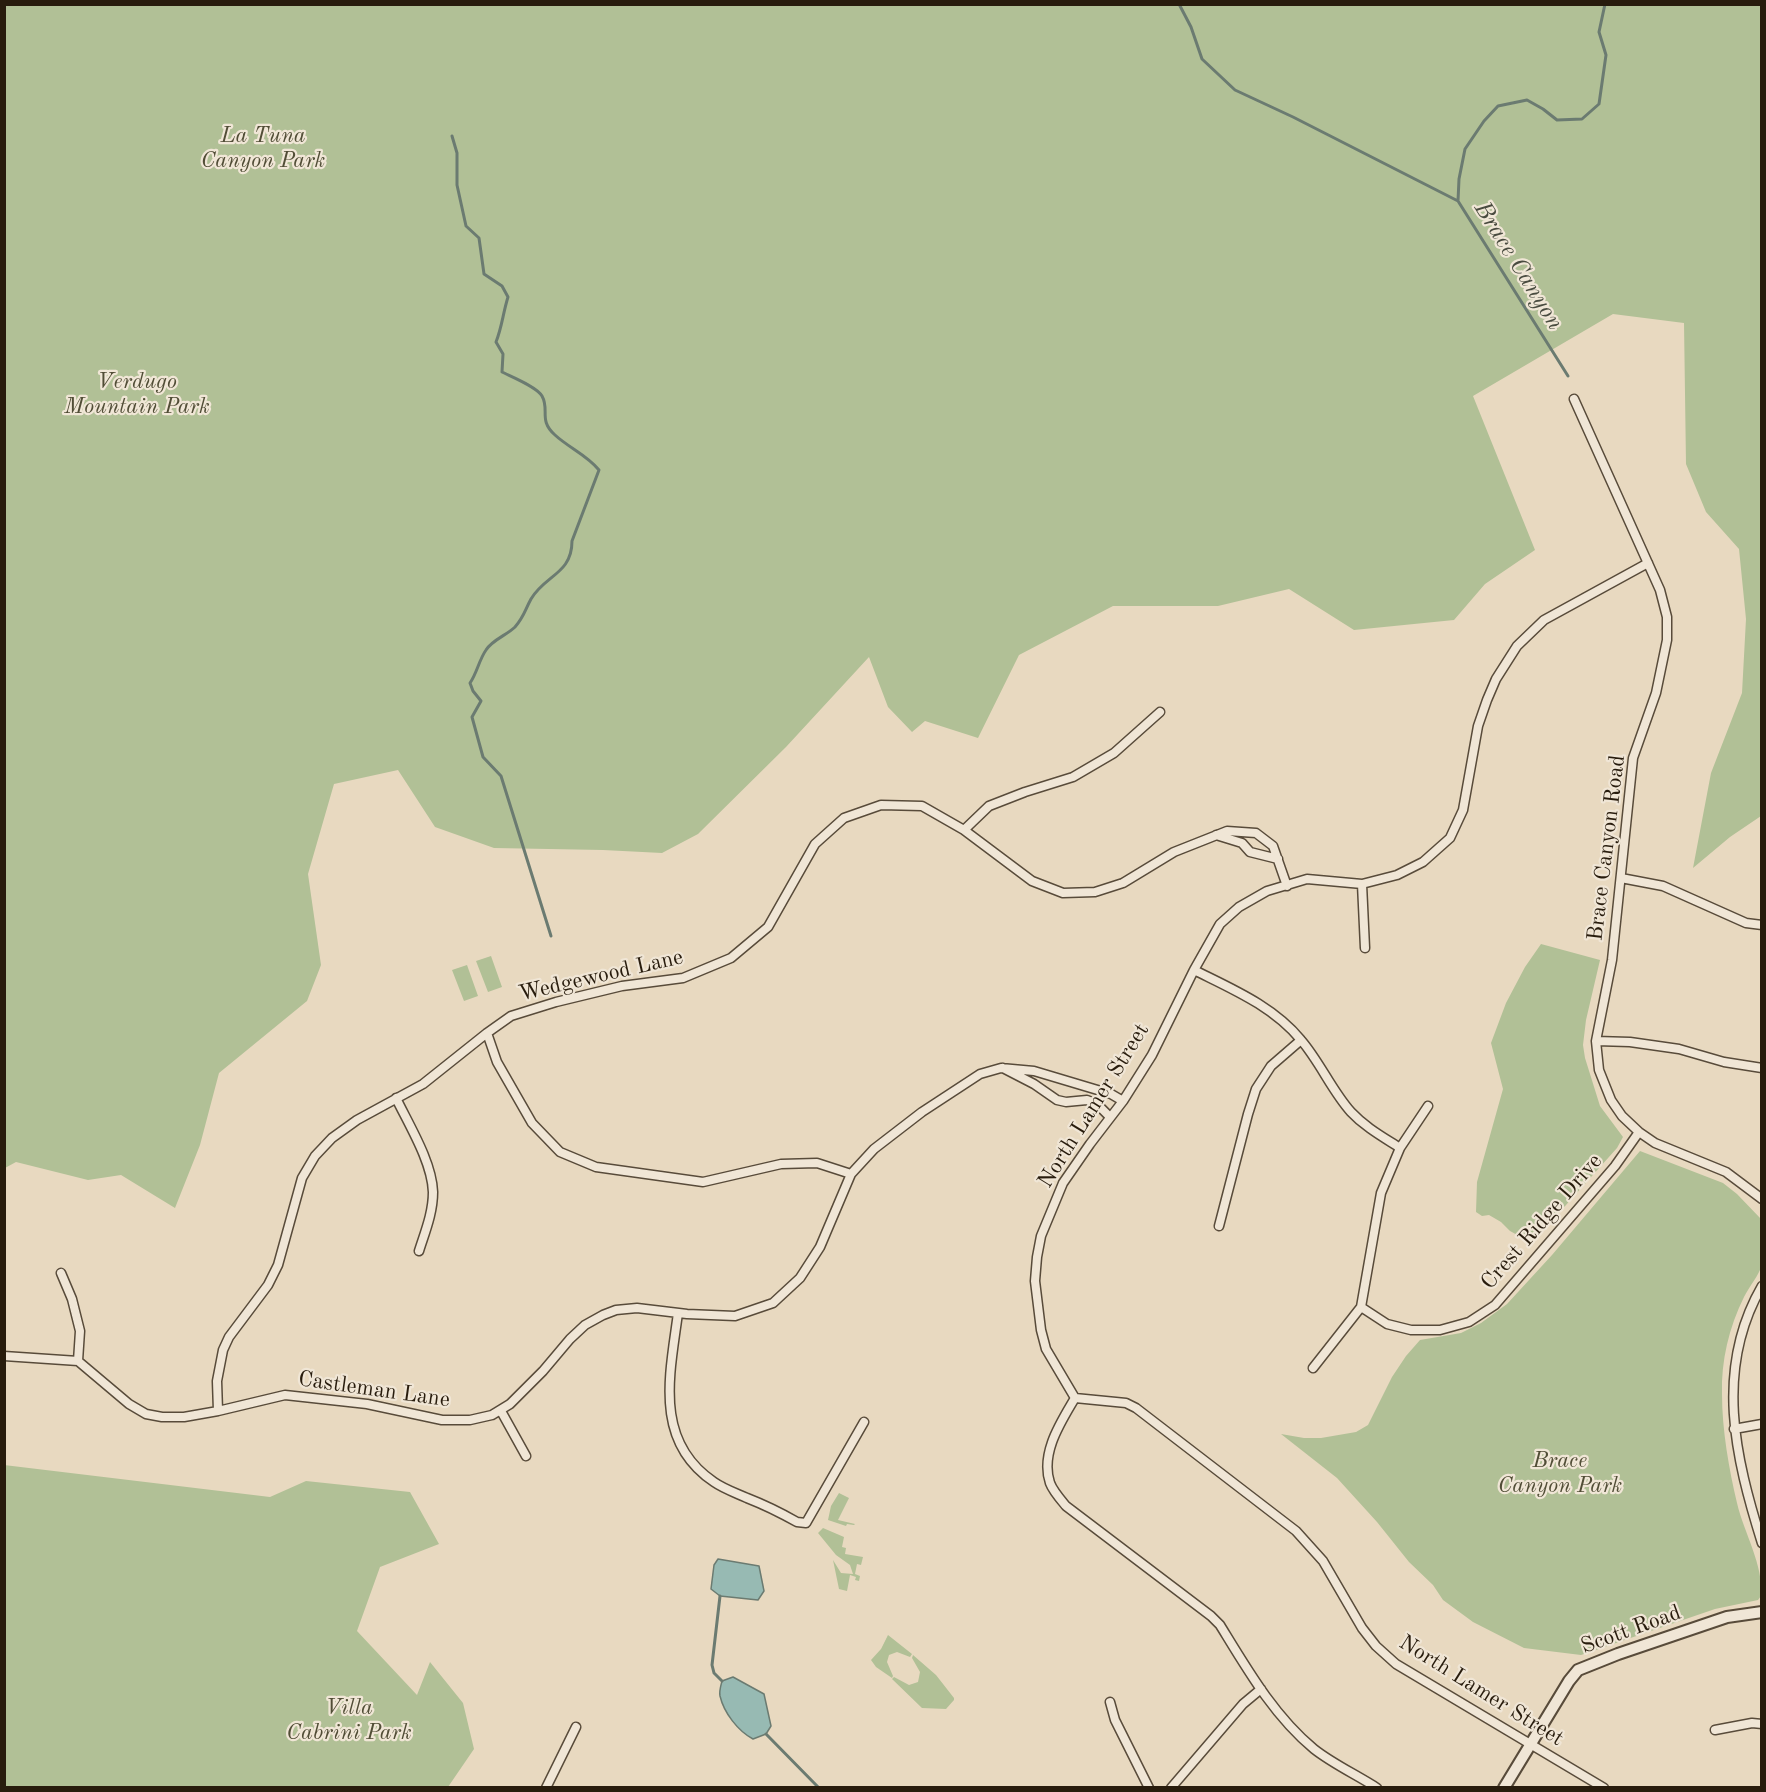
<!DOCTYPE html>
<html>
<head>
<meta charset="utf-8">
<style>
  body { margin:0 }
  #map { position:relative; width:1766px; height:1792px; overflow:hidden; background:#e8d9c0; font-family:"Old Standard TT",serif }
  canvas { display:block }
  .frame { position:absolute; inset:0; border:6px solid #281c0d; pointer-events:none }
</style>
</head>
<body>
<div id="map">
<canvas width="1766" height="1792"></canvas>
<div class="frame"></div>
</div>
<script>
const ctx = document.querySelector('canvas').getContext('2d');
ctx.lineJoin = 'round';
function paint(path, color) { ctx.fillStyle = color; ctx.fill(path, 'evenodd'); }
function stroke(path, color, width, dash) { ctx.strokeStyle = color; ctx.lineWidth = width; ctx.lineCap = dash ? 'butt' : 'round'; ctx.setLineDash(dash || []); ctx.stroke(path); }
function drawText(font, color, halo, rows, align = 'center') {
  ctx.font = font + ' "Old Standard TT",serif'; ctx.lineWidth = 4.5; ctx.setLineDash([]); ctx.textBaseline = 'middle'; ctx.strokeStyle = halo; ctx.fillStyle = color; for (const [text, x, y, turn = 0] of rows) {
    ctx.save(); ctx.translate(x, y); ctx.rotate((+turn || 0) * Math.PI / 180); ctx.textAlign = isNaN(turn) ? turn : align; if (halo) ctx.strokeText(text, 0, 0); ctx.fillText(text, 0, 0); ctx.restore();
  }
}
const green = new Path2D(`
  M4,5H1761V816L1730,837L1693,868L1711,773L1742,693L1746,619L1739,549L1706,512L1686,464L1684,323L1613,314L1473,396L1535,550L1485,584L1454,620L1354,630L1289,589L1218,606H1113L1019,655L978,738L925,721L912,732L888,707L869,657L786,747L698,834L662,853L603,850L494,848L435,827L398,770L334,784L308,874L321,965L307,1001L219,1073L200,1145L175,1208L121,1175L88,1180L16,1162L5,1168Z
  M1541,944L1600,960L1586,1020L1583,1045L1585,1058L1600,1106L1623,1137L1617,1148L1532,1243L1510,1231L1501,1222L1489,1215L1482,1216L1476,1212L1477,1182L1503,1089L1491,1043L1506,1003L1525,967Z
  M491,956L502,987L488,992L476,961Z
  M467,965L478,996L464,1001L452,970Z
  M1640,1151L1723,1183L1737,1194L1761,1219C1762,1233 1764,1251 1762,1265C1759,1275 1749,1287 1744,1297C1729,1327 1721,1361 1722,1394C1722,1430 1729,1469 1737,1503C1744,1533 1764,1566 1761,1596L1758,1600L1715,1609L1581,1655L1524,1648L1473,1622L1443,1600L1433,1585L1409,1562L1377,1522L1337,1478L1281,1434L1304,1438H1321L1356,1432L1368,1425L1392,1377L1406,1356L1420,1340L1461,1333L1481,1323L1507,1304L1552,1255Z
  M4,1465L270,1497L306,1481L410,1492L439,1544L380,1567L357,1631L417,1695L430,1662L463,1703L474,1749L448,1787H5Z
  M839,1493L849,1498L838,1520L855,1524L854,1525L847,1524L846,1526L828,1520L831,1506Z
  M823,1528L844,1537L842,1547L846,1548L845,1554L863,1557L861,1565L857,1564L855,1574L860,1576L859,1581L855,1580L856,1577L850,1575L847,1591L839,1589L833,1560L841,1573L853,1574L850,1565L836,1555L818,1533Z
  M888,1635L912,1654L910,1657L897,1652L889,1655L887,1662L893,1676L892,1678L876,1667L871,1660L881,1649Z
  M913,1655L936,1675L954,1698V1700L946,1709L922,1708L892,1679L894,1677L909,1685L918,1682L920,1672L912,1658Z`);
const water = new Path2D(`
  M718,1559L759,1566L764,1591L758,1600L720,1596L711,1589L714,1565Z
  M733,1677L764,1694L771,1726L766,1734L753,1739C738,1731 724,1713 720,1696C719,1691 721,1685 722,1681Z`);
const stream = new Path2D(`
  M1179,4L1191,27L1202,59L1235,90L1293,117L1458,201
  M452,136L457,153V185L466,226L479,238L484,274L502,286L508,297C503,313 502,327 496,342L503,354L502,372C512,377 537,387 542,396C550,410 538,420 555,435C569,448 587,455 599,470L572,541C572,574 545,575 531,599C525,610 524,617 515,627C507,635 492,640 486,650C479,660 477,673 470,683L473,691L481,701L472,717L483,757L501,776L551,936
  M1568,376L1458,201L1459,179L1465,149L1484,121L1498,106L1527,100L1543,109L1557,120L1582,119L1599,104L1606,55L1599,32L1605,4
  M720,1596L712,1665L714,1673L722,1681
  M766,1734L819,1788`);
const minor = new Path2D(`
  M1574,399L1660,590L1667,617V640L1656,693L1633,758L1612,960L1596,1041L1599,1070L1611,1100L1622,1116L1639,1132L1655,1143L1726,1172L1762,1199
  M964,830L989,806L1025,792L1073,777L1114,753L1160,712
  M1216,835L1242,843L1250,852L1278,859
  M1621,878L1663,886L1746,923L1762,925
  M1362,884L1365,948
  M1194,970C1232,989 1273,1006 1301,1040C1320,1062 1332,1091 1351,1112C1365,1127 1383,1137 1400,1148
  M487,1033L497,1062L532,1123L560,1152L596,1167L703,1182L781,1164L817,1163L851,1174
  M1596,1041L1630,1042L1679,1049L1724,1062L1762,1068
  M1003,1068L1034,1084L1057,1100L1066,1102L1087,1100L1097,1104L1110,1117
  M396,1098C409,1125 432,1162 433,1192C433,1213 425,1232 419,1251
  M1219,1226L1248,1114L1256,1089L1271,1066L1301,1040
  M61,1273L72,1299L80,1331L78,1361
  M1762,1286C1714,1369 1735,1457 1762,1543
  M1361,1307L1387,1324L1411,1330H1440L1469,1322L1495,1305L1615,1166L1639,1132
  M678,1313C670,1374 653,1441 714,1482C724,1489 736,1493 747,1498C765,1505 781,1513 797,1522L806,1523L864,1422
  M4,1356L78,1361L129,1404L146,1414L162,1417H184L218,1411L285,1395L367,1404L442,1420H470L492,1415L510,1404L543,1371L570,1339L585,1325L603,1315L616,1310L637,1308L687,1314L735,1316L773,1303L800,1278L820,1247L851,1174L874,1149L922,1112L980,1074L1001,1068L1034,1071L1111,1094L1123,1101
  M1313,1368L1361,1307L1381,1193L1400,1148L1428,1106
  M1075,1398C1061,1422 1040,1453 1050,1483C1053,1491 1061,1500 1066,1506L1211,1616L1220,1625C1247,1669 1274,1716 1314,1749C1333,1764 1357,1775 1377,1788
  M218,1411L217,1381L223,1350L229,1337L268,1285L278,1265L302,1178L315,1156L332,1138L357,1120L423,1084L487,1033L511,1016L556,1002L622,986L683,978L731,958L768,927L815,844L844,818L881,805L922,806L964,830L1032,881L1063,893L1095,892L1123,883L1174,852L1227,831L1256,833L1273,846L1287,886
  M501,1411L526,1456
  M1734,1429L1762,1424
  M1110,1702L1115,1720L1149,1788
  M1715,1730L1752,1723L1762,1724
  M546,1788L576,1727
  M1171,1788L1243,1704L1261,1689
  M1604,1788L1396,1664L1376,1646L1362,1628L1323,1561L1296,1531L1136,1408L1126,1403L1075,1398L1046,1349L1041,1330L1035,1281L1037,1257L1041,1236L1063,1183L1090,1144L1123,1101L1152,1055L1194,970L1220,924L1239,907L1267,891L1307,879L1362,884L1397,875L1423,862L1450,838L1463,810L1478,726L1487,700L1496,679L1517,646L1544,620L1648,563`);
const tertiary = new Path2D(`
  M1504,1788L1569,1681L1578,1670L1618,1654L1727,1617L1762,1612`);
const parkNames = [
  ["La Tuna",263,136],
  ["Canyon Park",263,161],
  ["Verdugo",137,382],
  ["Mountain Park",137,407],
  ["Brace",1560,1461],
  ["Canyon Park",1560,1486],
  ["Villa",349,1708],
  ["Cabrini Park",349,1733]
];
const streetNames = [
  ["Brace Canyon Road",1607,848,-83],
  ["Wedgewood Lane",601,976,-13],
  ["North Lamer Street",1094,1106,-58],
  ["Crest Ridge Drive",1542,1222,-49],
  ["Castleman Lane",374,1390,8],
  ["Scott Road",1631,1630,-20],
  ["North Lamer Street",1481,1691,32]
];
const waterNames = [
  ["Brace Canyon",1518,266,58]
];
paint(green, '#b1c096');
paint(water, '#97bab3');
stroke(water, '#6b7b71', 1.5);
stroke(stream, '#6b7b71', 3);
stroke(minor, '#584b3a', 11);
stroke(tertiary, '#584b3a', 14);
stroke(minor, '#f0e6d6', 8);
stroke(tertiary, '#f0e6d6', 10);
drawText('italic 22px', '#514d36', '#f0e6d6', parkNames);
drawText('22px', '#281c0d', '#f0e6d6', streetNames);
drawText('italic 24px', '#494b3f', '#f0e6d6', waterNames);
</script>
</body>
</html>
